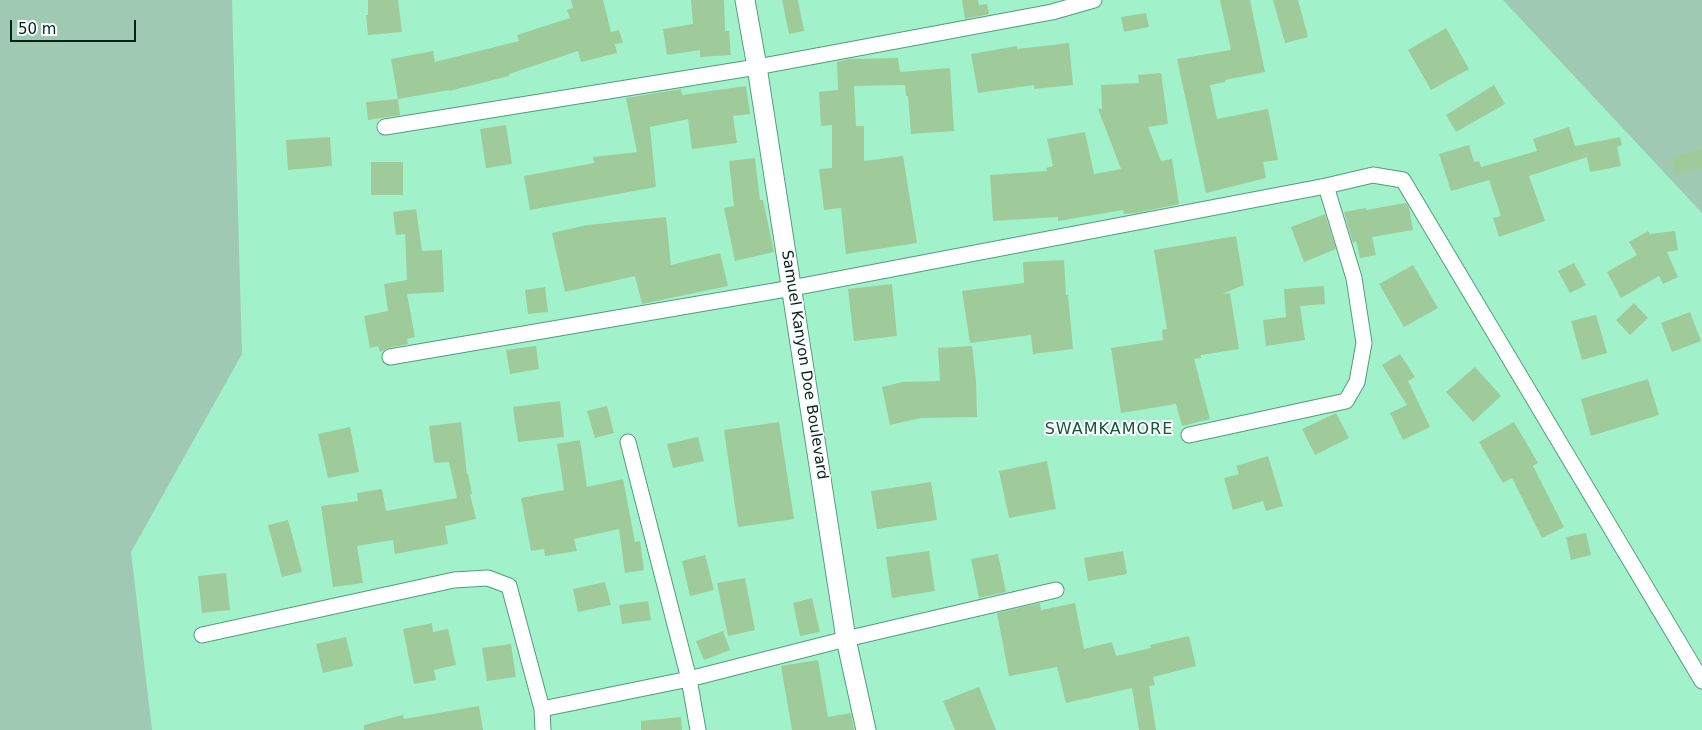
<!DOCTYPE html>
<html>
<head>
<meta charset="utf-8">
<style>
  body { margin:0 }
  #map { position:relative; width:1702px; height:730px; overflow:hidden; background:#a1f2ca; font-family:"DejaVu Sans",sans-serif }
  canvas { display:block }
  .scale { position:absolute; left:10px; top:20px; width:126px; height:22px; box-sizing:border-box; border:2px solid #012416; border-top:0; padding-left:6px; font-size:15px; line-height:18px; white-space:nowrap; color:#012416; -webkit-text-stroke:4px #fefefe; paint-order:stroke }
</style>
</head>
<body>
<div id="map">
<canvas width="1702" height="730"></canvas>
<div class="scale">50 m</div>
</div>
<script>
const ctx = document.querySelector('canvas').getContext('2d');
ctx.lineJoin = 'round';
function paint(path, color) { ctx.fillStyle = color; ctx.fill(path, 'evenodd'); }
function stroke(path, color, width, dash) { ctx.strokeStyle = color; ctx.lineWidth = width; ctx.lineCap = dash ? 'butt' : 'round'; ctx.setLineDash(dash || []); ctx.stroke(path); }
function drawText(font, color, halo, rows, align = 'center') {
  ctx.font = font + ' "DejaVu Sans",sans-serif'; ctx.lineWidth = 4; ctx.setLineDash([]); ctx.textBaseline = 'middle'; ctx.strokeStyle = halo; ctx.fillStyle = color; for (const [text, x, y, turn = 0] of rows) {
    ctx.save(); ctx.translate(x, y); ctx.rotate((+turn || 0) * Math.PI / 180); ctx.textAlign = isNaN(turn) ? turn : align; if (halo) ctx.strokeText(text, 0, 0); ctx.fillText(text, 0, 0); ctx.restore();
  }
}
const green = new Path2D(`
  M0,0H232L242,354L131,552L152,730H0Z
  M1503,0H1702V213Z`);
const building = new Path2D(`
  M368,0H398L402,32L368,35L366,15H368Z
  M571,0H603L611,32L619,30L623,43L615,44L617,53L581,62L578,51L509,74V76L449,91V90L398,99L391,59L433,51L435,62L519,41L517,35L570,18L567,10L573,8Z
  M691,0H724L725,31H729L731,55L700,57V50L667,55L663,29L693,24Z
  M782,0H798L804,31L789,34Z
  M962,0H978L979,5L987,4L989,14L965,19Z
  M1220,0H1250L1265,72L1225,80V82L1210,85L1217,119L1268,109L1278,160L1263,162L1266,178L1206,193L1177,59L1231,50Z
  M1273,0H1298L1308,37L1285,43Z
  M1146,13L1149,27L1124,32L1121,17Z
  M1446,28L1469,69L1431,90L1408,50Z
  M1069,43L1073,85L1034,89V85L978,93L971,54L1017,46V49Z
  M898,58L900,72L950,68L954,131L911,134L908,96H906L905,85L854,86L856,126H864V161L903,156L917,243L846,254L841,208L824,210L819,169L832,168V125L821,126L819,92L838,90L837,62L849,59Z
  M1161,73L1168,124L1148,127L1161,161L1172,159L1179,204L1136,213L1124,214L1123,210L1058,221V217L993,221L990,175L1047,171L1046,168L1053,166L1047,139L1085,132L1094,174L1121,169L1098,109H1102L1101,85L1139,83L1138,75Z
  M1494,85L1505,104L1456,132L1446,115Z
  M746,86L750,114L733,116L737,143L692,149L688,119L650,127L656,187L530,210L524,176L594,163L593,157L637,152L626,98L681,89L682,95Z
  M398,99L400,115L368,120L366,102Z
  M506,125L512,164L486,168L480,129Z
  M1569,127L1575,146L1620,137L1622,145L1617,147L1621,166L1590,172L1587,157L1529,176L1545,221L1499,237L1493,218L1501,216L1489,180L1451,191L1439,154L1469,145L1474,162L1479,161L1481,167L1537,151L1533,139Z
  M330,137L332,166L288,170L286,140Z
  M1702,149V168L1676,175L1671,157Z
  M755,158L760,200H763L774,252L735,261L724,208L734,206L729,161Z
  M371,162H403V195H371Z
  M1406,203L1409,208L1413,230L1372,237L1376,255L1360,258L1356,241L1353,243L1344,212L1366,208V210Z
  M416,209L422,251L442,250L444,292L407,294L415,337L407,339L408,344L388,348L380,352L378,346L370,348L364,316L388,311L384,284L407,280L405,234L396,235L393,212Z
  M1325,214L1336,249L1304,262L1291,227Z
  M666,217L671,265L720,253L728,286L642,304L635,276L565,292L552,233L587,225Z
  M1648,231L1650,234L1675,231L1678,250L1667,252L1678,277L1663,284L1659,276L1621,298L1607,272L1637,255L1629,242Z
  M1236,236L1244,285L1222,294L1230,293L1239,349L1201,355V358L1194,359L1210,419L1182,426L1176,404L1121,413L1111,348L1163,340L1162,330L1167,329L1154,250Z
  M1064,260L1066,295H1068L1073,349L1033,354L1031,335L970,343L962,291L1024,283L1023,262Z
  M1574,263L1586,285L1570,293L1558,271Z
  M1413,265L1438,308L1404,327L1379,284Z
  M892,284L897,336L854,341L848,289Z
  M1324,286L1325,304L1300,306L1305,340L1266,346L1263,320L1286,317L1284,289Z
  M545,287L548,312L528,314L525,290Z
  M1634,303L1648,318L1630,335L1616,320Z
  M1690,312L1701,341L1672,352L1661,323Z
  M1596,315L1607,353L1582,360L1571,321Z
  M536,346L539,369L510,374L506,350Z
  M972,346L976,381L977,417L921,418L890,425L882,387L903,382L940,381L938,348Z
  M1400,354L1415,377L1408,381L1430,427L1403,440L1390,413L1407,405L1382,365Z
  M1475,367L1501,396L1473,422L1446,392Z
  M1648,379L1659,415L1591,436L1581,399Z
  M560,401L564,437L518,442L513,407Z
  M607,406L614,433L595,438L587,411Z
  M1336,413L1349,438L1315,455L1302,429Z
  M461,422L467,474H468L472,494H470L476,519L445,526L448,544L395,554L393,540L357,546L363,583L333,587L321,506L358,501L357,493L382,489L386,511L457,498L449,462L434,463L429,426Z
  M779,422L794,519L738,527L724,430Z
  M1514,422L1538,463L1533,466L1564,527L1542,538L1512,478L1503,483L1479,442Z
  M350,427L359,472L328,478L318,434Z
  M698,437L704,461L673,468L667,444Z
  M580,440L587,487L623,479L635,542L640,541L644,570L625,573L619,529L574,539L577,551L545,556L544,549L531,551L521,498L564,490L557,444Z
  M1268,456L1283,506L1266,511L1263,501L1233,510L1224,478L1239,474L1236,466Z
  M1047,461L1056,509L1009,518L999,471Z
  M931,482L937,520L877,529L871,491Z
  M288,520L302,572L282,577L268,525Z
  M1586,533L1591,555L1571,560L1566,537Z
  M929,551L935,591L892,598L886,557Z
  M1123,551L1127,574L1088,581L1084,558Z
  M998,554L1006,592L979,598L971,559Z
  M705,555L714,590L690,596L682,561Z
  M226,573L230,610L202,613L198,576Z
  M745,578L755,630L728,636L717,583Z
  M605,582L611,605L578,612L573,589Z
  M812,598L820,632L800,636L793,603Z
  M648,601L651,620L622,624L619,605Z
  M1040,603L1041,610L1075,603L1084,649L1112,642L1116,656L1151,648L1150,645L1189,636L1196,666L1153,677L1155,685L1149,686L1156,730H1139L1132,688L1066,703L1057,667L1009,676L997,613Z
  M432,623L433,632L448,629L456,665L434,670L436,680L414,684L403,629Z
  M723,631L730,650L704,660L696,641Z
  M346,637L353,666L323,673L316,644Z
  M511,644L516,677L487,681L482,648Z
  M818,660L828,717L851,713L854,730H792L781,666Z
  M979,687L996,730H955L943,701Z
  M479,706L483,730H364V725L403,715L404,719Z
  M681,717L682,730H641V721Z`);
const minor = new Path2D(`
  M385,127L757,67L1052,12L1094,0
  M390,357L792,288L1326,186L1373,175L1403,180L1702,681
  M1189,435L1346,401L1357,382L1364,343L1354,278L1326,186
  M628,442L689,679L698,730
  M202,635L454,580L488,578L509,586L542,709L543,730
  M542,709L689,679L846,639L1056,590`);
const tertiary = new Path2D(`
  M745,0L757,67L846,639L866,730`);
const streetNames = [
  ["Samuel Kanyon Doe Boulevard",804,365,81]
];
const neighbourhoodNames = [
  ["SWAMKAMORE",1109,430]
];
paint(green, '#9fc9b3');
paint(building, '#9fcb9a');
stroke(minor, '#4f9f7a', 17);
stroke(tertiary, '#4f9f7a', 21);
stroke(minor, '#fff', 15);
stroke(tertiary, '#fff', 19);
drawText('15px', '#012416', '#fefefe', streetNames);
ctx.letterSpacing = '1px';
drawText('16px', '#16563c', '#fefefe', neighbourhoodNames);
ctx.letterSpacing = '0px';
</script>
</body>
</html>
